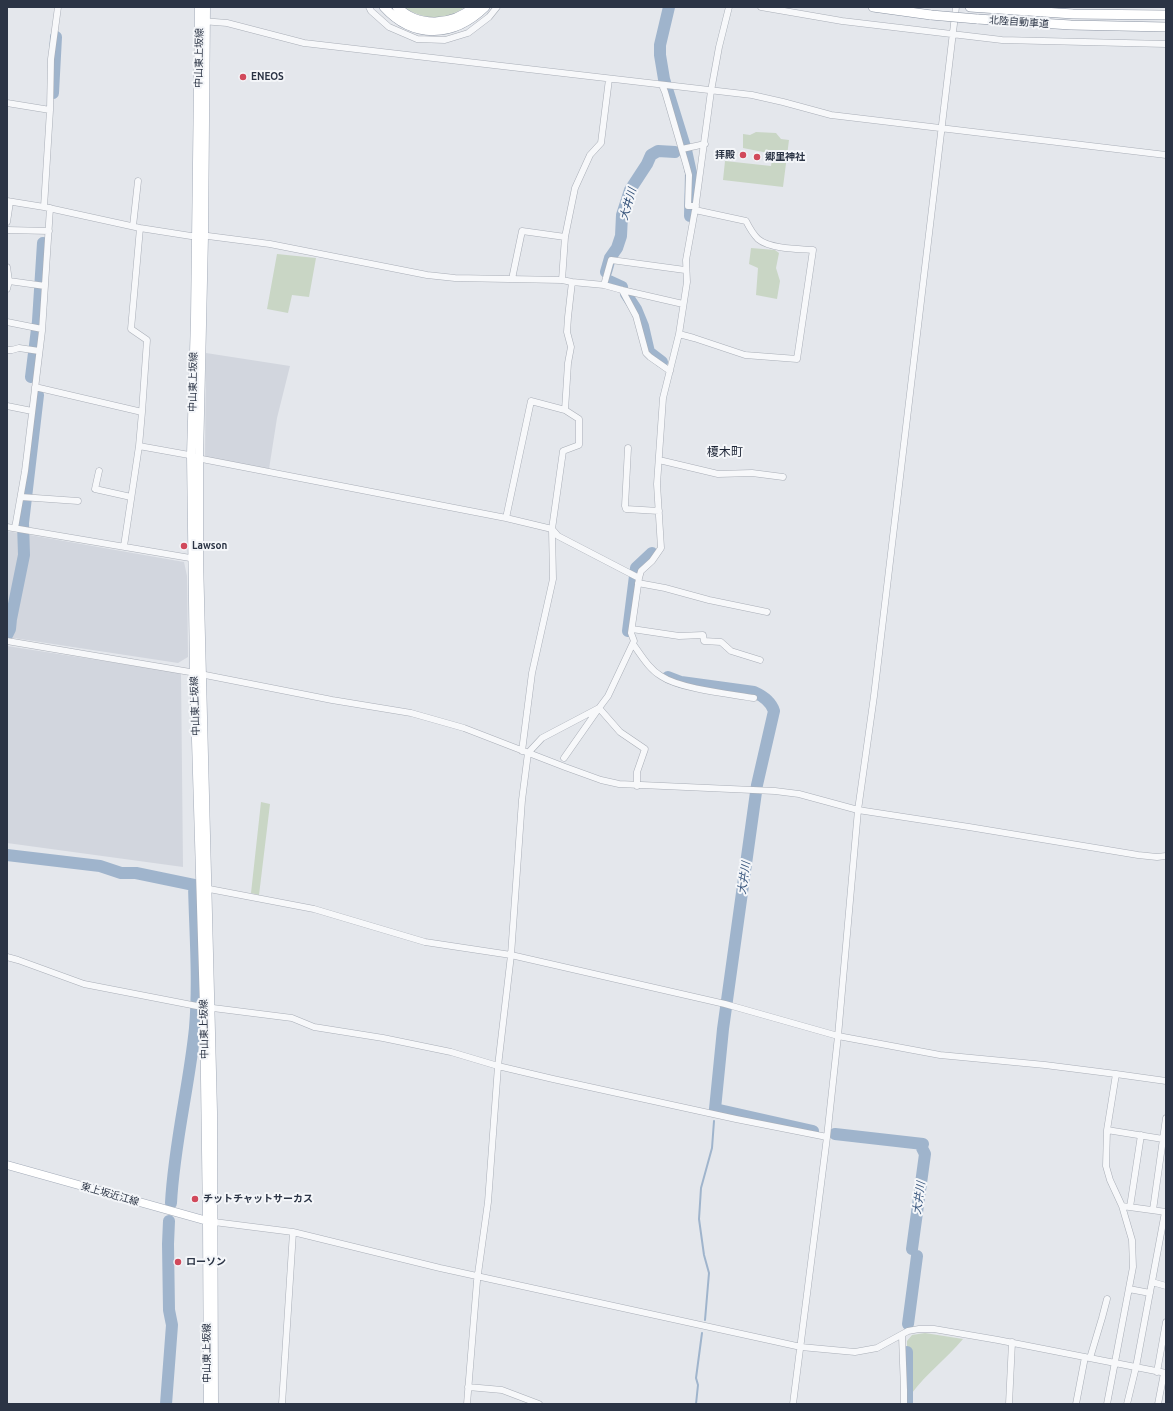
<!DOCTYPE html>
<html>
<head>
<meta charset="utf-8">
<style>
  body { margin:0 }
  #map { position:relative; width:1173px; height:1411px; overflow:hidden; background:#e4e7ec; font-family:Ubuntu,sans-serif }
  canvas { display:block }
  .frame { position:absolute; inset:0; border:8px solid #2b3445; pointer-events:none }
</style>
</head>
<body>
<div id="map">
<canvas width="1173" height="1411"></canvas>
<div class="frame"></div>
</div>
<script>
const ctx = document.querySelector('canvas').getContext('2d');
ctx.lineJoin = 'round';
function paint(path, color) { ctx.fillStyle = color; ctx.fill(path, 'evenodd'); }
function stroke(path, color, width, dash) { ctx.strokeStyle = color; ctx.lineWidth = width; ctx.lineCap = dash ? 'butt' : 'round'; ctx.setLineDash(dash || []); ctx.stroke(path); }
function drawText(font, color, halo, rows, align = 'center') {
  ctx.font = font + ' Ubuntu,"Noto Sans JP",sans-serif'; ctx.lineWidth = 4; ctx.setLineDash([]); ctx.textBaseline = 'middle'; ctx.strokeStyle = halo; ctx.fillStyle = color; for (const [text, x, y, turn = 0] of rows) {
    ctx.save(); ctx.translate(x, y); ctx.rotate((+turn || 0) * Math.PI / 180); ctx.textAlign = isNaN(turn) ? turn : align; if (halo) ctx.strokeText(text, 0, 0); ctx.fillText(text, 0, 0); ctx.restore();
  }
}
const built = new Path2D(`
  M206,353L290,366L277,418L269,469L205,457Z
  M7,531L184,562L187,576L188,657L178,663L7,637Z
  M7,646L181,673L183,867L7,843Z`);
const green = new Path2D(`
  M403,7H465C445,21 423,20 403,7Z
  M756,132L776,133L781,139L789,140L783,187L723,180L725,161L771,166L773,154L743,148V134L750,135Z
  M751,248L775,250L779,253L776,268L780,281L777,299L756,295L758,268L749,264Z
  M277,254L316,258L309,297L292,295L288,313L267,309Z
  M261,802L270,804L259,895L251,893Z
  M925,1333L963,1339C947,1358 927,1373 912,1393L909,1392V1356L907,1350V1341L912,1335Z`);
const stream = new Path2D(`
  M705,1320L709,1273L704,1255L699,1219L701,1188L712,1148L714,1121
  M696,1404L698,1385L696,1378L702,1333`);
const river = new Path2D(`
  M669,7L660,45V55L664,79L686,150L691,173L690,216
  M53,93L56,37
  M606,272L610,258L617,248L621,236L622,215L630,190L647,164L651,155L658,151L675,152
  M609,281L622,287
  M626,294L636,309L643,326L649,352L662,362
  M31,377L38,321L43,243
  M628,631L636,568L652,553
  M7,635L10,629L11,619L24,555L23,523L38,395
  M668,677L681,682L754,692C763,696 771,701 774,711L757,785L723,1029L715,1109L813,1131
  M7,855L100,866L121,873H136L194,885C195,932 199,981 195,1028C189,1087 174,1144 171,1203
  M835,1134L923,1144
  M912,1249L925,1154L922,1148
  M908,1324L917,1256
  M166,1404L172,1325L169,1310L168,1244L169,1221
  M907,1404V1352`);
const minor = new Path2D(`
  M369,7L371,11L389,27L417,39L445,40L468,33L489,17L497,7
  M761,7L842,21L1002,40L1166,44
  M202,21L227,23L304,43L752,95L783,102L831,115L1166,155
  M662,85L665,92L686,164L689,175L688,206H696
  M7,103L50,110
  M682,149L705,144
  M7,201L44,207L140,228L191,236H208L270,244L427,275L455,278L562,280L572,282L604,285L622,290L683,304
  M44,207L50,110L51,59L58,7
  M7,222L10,202
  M133,226L138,181
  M140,228L131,329L147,340L142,412
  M7,230L49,231
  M7,267L9,281
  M512,279L522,231L565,237L575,188L590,155L601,143L609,79
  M562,280L565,237
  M604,285L611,260L685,270
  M7,289L9,281L45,286
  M622,290L636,316L646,353L650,357L670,371
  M7,322L42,329
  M679,334L694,338L745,355L797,359L813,250C798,249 770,249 758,239C753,234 749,227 746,221L695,210
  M7,350H12L19,348L39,351
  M35,387L142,412L139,446L189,455L202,459L506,518
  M7,406L32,411
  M565,410L531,401L506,518L552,529L563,451L579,445V419L565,410L568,363L571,347L567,332L568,317L572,282
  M628,448L625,506L626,509L659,511
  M659,460L718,474L752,473L783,477
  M99,471L95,489L131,497
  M21,497L78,501
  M7,527L196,559
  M15,528L25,471L42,331L50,208
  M552,529L558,536L639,578
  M124,546L139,446
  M638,583L665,588L709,600L767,612
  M632,629L679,636L703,635L704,641L721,642L731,651L760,660
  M7,641L190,672L332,700L411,713L464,728L565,767L601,780L619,784L775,791L799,794L858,810L969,827L1138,855L1157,857L1166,856
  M633,644C641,655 649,669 661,676C680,689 730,694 754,698
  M522,751L532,673L553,579L552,529
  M564,758L599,708L620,732L645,749L637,772V786
  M204,888L314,909L425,942L511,955L725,1004L838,1036L940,1055L1045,1065L1116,1074
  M7,957L18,960L84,984L197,1006L292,1018L314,1027L383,1038L451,1052L498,1066L553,1079L736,1119L827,1137
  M1166,1118L1163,1139H1166
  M1107,1130L1116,1074L1166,1081
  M1122,1206L1110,1180L1106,1166L1107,1130L1163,1139L1153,1210
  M1130,1207L1141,1135
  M214,1222L293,1232L440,1268L801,1347L855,1352L877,1348L908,1331L919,1329H934L998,1340L1166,1373
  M1152,1282L1166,1286
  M1129,1289L1150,1293
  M902,1336L904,1390V1404
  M1090,1358L1102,1318L1107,1299
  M1157,1372L1166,1322
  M468,1387L502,1390L539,1404
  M282,1404L293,1232
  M467,1404L477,1281L488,1202L498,1066L511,955L522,800L528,753L542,738L599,708L608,696L634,641L631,633L639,578L641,571L652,561L661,548L657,484L663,398L679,334L687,282L686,260L695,210L711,91L719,47L729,7
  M793,1404L827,1137L838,1036L858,810L874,696L956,7
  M1009,1404L1012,1342
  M1076,1404L1085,1357
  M1107,1404L1133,1267L1132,1240L1122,1206L1166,1212
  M1127,1404L1136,1367L1165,1212
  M1158,1404L1164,1373`);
const major = new Path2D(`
  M199,7L195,319L191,455L194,673L204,1007L207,1221L208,1404
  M206,7L204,236L199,458V559L213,1112L214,1404
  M7,1165L211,1222`);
const highway = new Path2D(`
  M384,7C414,40 454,37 485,7
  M397,7C418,28 452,26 474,7
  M873,7L931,15
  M970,7L1073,14L1166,15
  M977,19L1071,25L1166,27`);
const highwayBridge = new Path2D(`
  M931,15L977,19`);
const markers = [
  [243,77,4,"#d1495b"],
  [743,155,4,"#d1495b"],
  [757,157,4,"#d1495b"],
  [184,546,4,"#d1495b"],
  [195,1199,4,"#d1495b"],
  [178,1262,4,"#d1495b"]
];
const streetNames = [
  ["北陸自動車道",1019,22,4],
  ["中山東上坂線",199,58,-89],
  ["中山東上坂線",193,382,-89],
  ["中山東上坂線",195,706,-92],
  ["中山東上坂線",204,1029,-91],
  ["東上坂近江線",110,1194,16],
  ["中山東上坂線",207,1353,-90]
];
const poiNames = [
  ["ENEOS",251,77],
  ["拝殿",735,155,"right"],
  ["郷里神社",765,157],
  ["Lawson",192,546],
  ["チットチャットサーカス",203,1199],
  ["ローソン",186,1262]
];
const waterNames = [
  ["大井川",628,204,-74],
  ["大井川",744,878,-82],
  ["大井川",919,1198,-82]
];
const quarterNames = [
  ["榎木町",725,452]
];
paint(built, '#d2d6de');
paint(green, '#c9d6c5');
stroke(stream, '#9fb4cc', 2);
stroke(river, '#9fb4cc', 12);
stroke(minor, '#a9aeb7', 7);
stroke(major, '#a3abb8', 9);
stroke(highway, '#8b94a3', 10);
stroke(minor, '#f7f8fa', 6);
stroke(major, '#fff', 8);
stroke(highway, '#fff', 9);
stroke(highwayBridge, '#8b94a3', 10, []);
stroke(highwayBridge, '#fff', 9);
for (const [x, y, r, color] of markers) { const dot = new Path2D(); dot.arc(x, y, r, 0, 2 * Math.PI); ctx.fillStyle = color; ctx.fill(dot); stroke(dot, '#f4f6f9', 1.5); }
drawText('10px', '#2b3445', '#f4f6f9', streetNames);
drawText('bold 10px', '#2b3445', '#f4f6f9', poiNames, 'left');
drawText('italic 11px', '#34527a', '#f4f6f9', waterNames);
drawText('12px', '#1d2536', '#f4f6f9', quarterNames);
</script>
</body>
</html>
